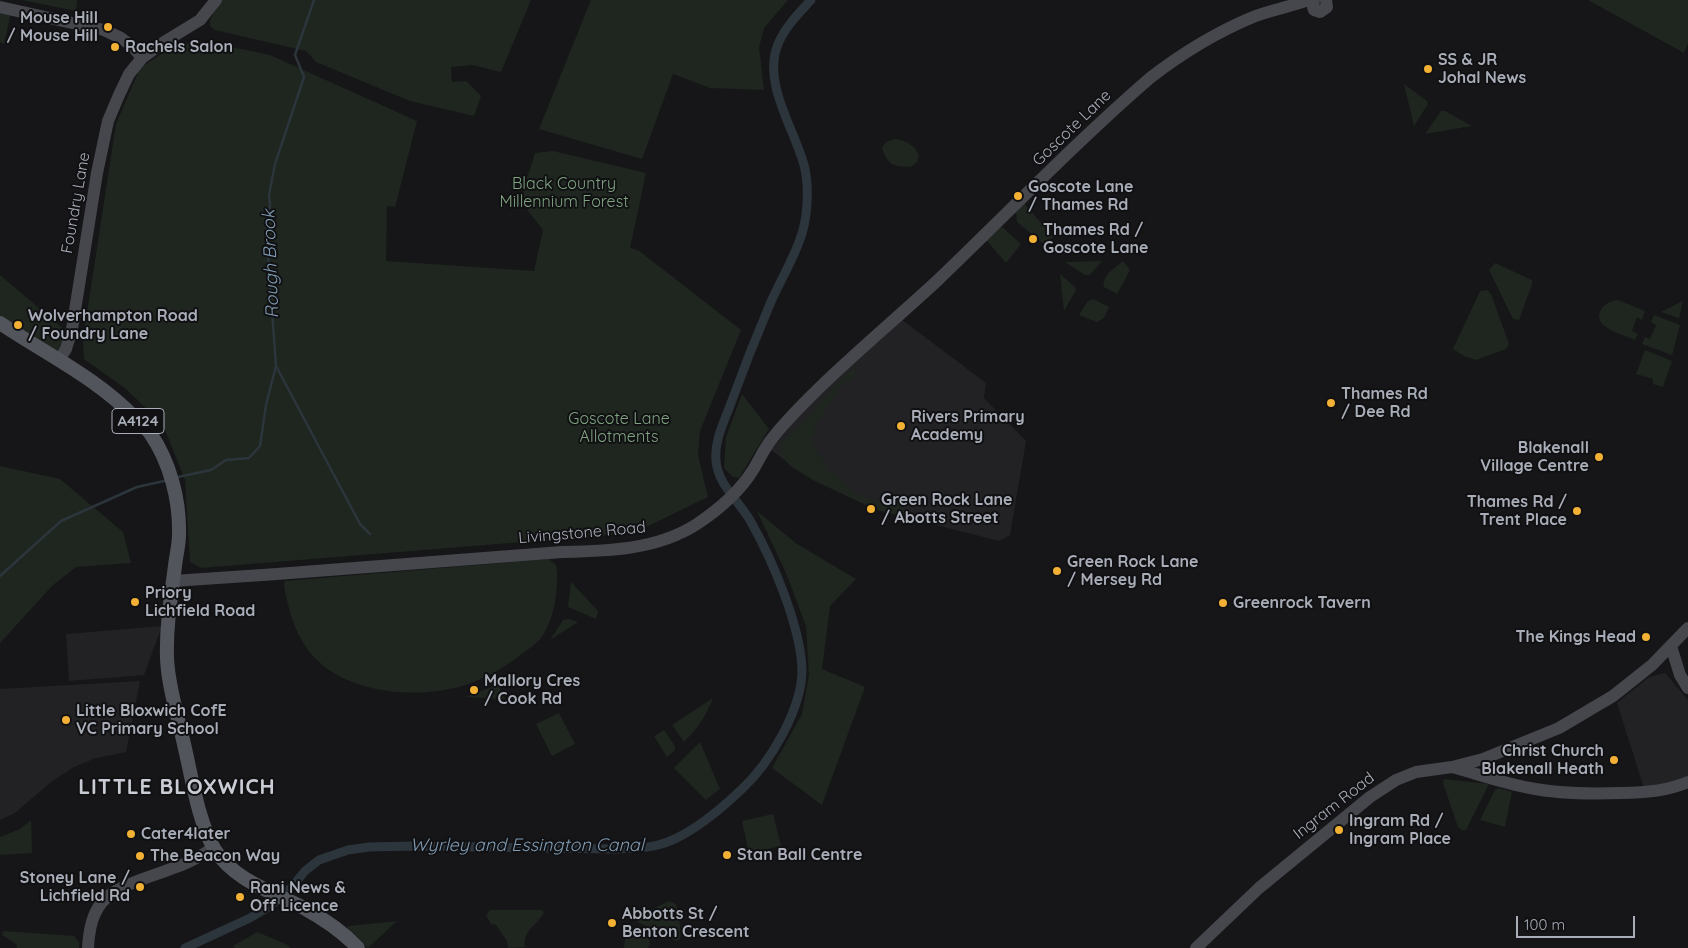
<!DOCTYPE html>
<style>
body{margin:0}
#map{position:relative;width:1688px;height:948px;overflow:hidden;background:#161618;font-family:Quicksand,sans-serif}
canvas{display:block}
.scale{position:absolute;left:1516px;top:916px;width:119px;height:22px;box-sizing:border-box;border:2px solid #a8adb8;border-top:0;padding-left:6px;font-size:15px;line-height:18px;white-space:nowrap;color:#a8adb8;-webkit-text-stroke:4px #111113;paint-order:stroke}
</style>
<div id="map">
<canvas width="1688" height="948"></canvas>
<div class="scale">100 m</div>
</div>
<script>
const ctx = document.querySelector('canvas').getContext('2d');
ctx.lineJoin = 'round';
function fill(path, color) { ctx.fillStyle = color; ctx.fill(path, 'evenodd'); }
function stroke(path, color, width, dash) { ctx.strokeStyle = color; ctx.lineWidth = width; ctx.lineCap = dash ? 'butt' : 'round'; ctx.setLineDash(dash || []); ctx.stroke(path); }
function write(font, color, halo, rows, align = 'center') {
  ctx.font = font + ' Quicksand,sans-serif'; ctx.lineWidth = 4; ctx.setLineDash([]); ctx.textBaseline = 'middle'; ctx.strokeStyle = halo; ctx.fillStyle = color; for (const [text, x, y, turn = 0] of rows) {
    ctx.save(); ctx.translate(x, y); ctx.rotate((+turn || 0) * Math.PI / 180); ctx.textAlign = isNaN(turn) ? turn : align; if (halo) ctx.strokeText(text, 0, 0); ctx.fillText(text, 0, 0); ctx.restore();
  }
}
const built = new Path2D(`
 M901,319l85,64 -2,15 42,43 -16,94 -11,6 -122,-31 -64,-30 -42,-30 31,-38z
 M162,626l-18,49 -75,6 -3,-47z
 M1665,673l23,27v79l-44,9 -27,-85 32,-26z
 M140,681l-14,71 -30,6 -22,9 -23,15 -36,31 -15,7v-131z`);
const green = new Path2D(`
 M22,0h55l-1,11z
 M221,0h310l-30,72 -29,-7 -21,2 1,15 14,-1 15,15 -7,20 -64,-15 -94,-39 -10,-11 -91,-21 -5,-4v-6z
 M591,0h197l-24,28 -5,19 5,43 -54,-2 -37,-14 -31,85 -103,-30z
 M1588,0h100v43l-4,10z
 M0,11l11,2 -7,31 -4,-2z
 M198,40l72,15 147,66 -22,86 -8,-1 -1,55 148,10 9,-41 -18,-23 -2,-16 12,-38 18,-2 93,22 -16,75 8,2 103,80 -41,101 -2,24 10,42 -74,36 -433,35 -11,-6 -5,-82 -22,-55 -37,-36 -42,-30 -1,-20 33,-215 24,-56 29,-19z
 M1404,84l23,17 1,3 -14,22z
 M1441,111h4l27,15 -47,8z
 M894,139c12,1 21,6 25,17l-2,6 -6,5c-18,-1 -23,-1 -29,-19l4,-6z
 M1024,203l29,34 -7,9 -29,-24 -1,-10z
 M1002,227l19,17 -15,19 -20,-23 11,-11z
 M1102,261l-12,14h-5l-20,-13z
 M1123,261l7,9 -13,24 -13,-7c-3,-11 11,-19 19,-26z
 M1495,263l37,17v4l-13,36 -6,-1 -24,-49z
 M1060,274l15,13 1,3 -12,21z
 M0,275l67,57 -6,14 -5,5 -56,-34z
 M1487,290l4,4 18,50 -3,5 -30,11 -12,-4 -11,-7 27,-58z
 M1093,299l16,8 -5,11 -7,4 -18,-7 8,-13z
 M1618,300l27,11 -3,9 -5,-3 -5,14 6,3 -3,6c-9,-4 -21,-7 -29,-13 -15,-10 -3,-26 12,-27z
 M1683,301l-4,17 -18,-6z
 M1654,315l26,10 -8,30 -30,-11 3,-7 5,2 6,-14 -5,-3z
 M1645,350l27,11 -9,26 -10,-3v-5l-17,-5z
 M855,367l1,7 -15,13 -27,39 2,8 -4,3 1,10 12,15 4,9 6,3 20,19 27,10h17l13,16 -35,-9 -64,-30 -21,-13 -12,-11 1,-14 19,-16 44,-50z
 M742,394l27,35 -30,49 -6,-1 -9,-9 2,-31z
 M0,466l60,13 63,53 8,31 -55,4 -24,19 -52,57z
 M757,511l40,33 59,35 -26,27 -8,63 43,18 -43,118 -50,-37 30,-54 7,-39 -3,-49 -20,-53z
 M549,559l7,6c2,10 1,20 0,30 -2,15 -6,31 -15,43 -7,8 -18,15 -26,21 -15,11 -30,19 -47,25 -46,16 -118,11 -153,-26 -19,-20 -26,-46 -31,-72l1,-5z
 M571,582l27,29 -2,8 -28,-12z
 M569,619l9,3 -28,18 13,-20z
 M495,686l4,1 6,12 -40,-2z
 M713,698c-7,18 -15,30 -29,44l-12,-17z
 M559,713l16,31 -23,12 -16,-32z
 M664,730l11,16v4l-8,7 -13,-21z
 M700,742l20,47 -14,11 -32,-32z
 M1444,779l45,5 -23,46h-4l-4,-3 -15,-44z
 M1499,788l13,4 -7,35 -25,-7 15,-30z
 M773,814l8,32 -32,7 -7,-32z
 M31,820l1,33 -32,2v-18l20,-8z
 M669,901l7,3c2,9 6,26 4,35l-4,2 -40,-20 1,-4z
 M490,910h52l2,3c-7,12 -22,18 -19,34l-17,1 -1,-7 -11,-16 -5,-1 -5,-9z
 M397,921l-29,27 -22,-19 3,-3z
 M631,929l18,10 1,4 -2,5h-24l1,-10z
 M3,931l71,5 5,6v6h-62l-1,-4 -14,-9z
 M257,932l31,13 2,3h-55l-2,-2z`);
const stream = new Path2D(`
 M276,366l84,158 10,10
 M178,477l33,-7 15,-10 23,-2 11,-12 6,-41 10,-39 -10,-139 4,-22 -1,-10 6,-31 29,-87 -9,-22 19,-55
 M0,576l61,-55 76,-34 27,-6`);
const canal = new Path2D(`
 M185,948l65,-30 20,-12 21,-18 14,-17 14,-11 29,-10 21,-3 45,-1 199,3c15,-1 31,0 45,-4 29,-7 63,-36 84,-56 28,-26 60,-80 60,-119 -1,-43 -30,-111 -51,-148 -11,-20 -33,-37 -35,-61 -2,-20 8,-39 15,-58 12,-33 25,-66 39,-99 10,-24 26,-48 33,-74 5,-19 6,-46 1,-65 -10,-37 -42,-82 -26,-121 7,-17 21,-31 33,-44`);
const secondary = new Path2D(`
 M1314,0l-1,7 1,3 6,2 7,-5 -1,-7
 M0,7l104,23 17,8 12,9 9,11
 M59,360l7,-11 6,-20 25,-156 11,-52 11,-26 10,-21 13,-16 22,-16 36,-22 16,-20
 M173,581l104,-7 285,-22c46,-1 95,-2 135,-28 21,-14 43,-33 56,-54 6,-10 11,-21 18,-30 12,-16 26,-30 40,-44 40,-40 85,-77 127,-116 70,-67 138,-138 212,-202 31,-24 67,-46 103,-61 18,-7 37,-10 55,-17
 M1671,646l9,29 8,13
 M1452,767c26,7 51,16 78,21 29,6 61,6 91,5 22,0 46,-2 67,-11
 M88,948c1,-18 4,-37 18,-50 15,-14 51,-23 70,-31 14,-4 25,-12 38,-19
 M1196,948l63,-60 111,-91 26,-17 20,-8 36,-5 31,-8 76,-31 54,-32 39,-31 36,-37`);
const primary = new Path2D(`
 M0,323c46,31 97,55 136,96 5,5 10,9 14,14 20,29 30,67 29,102 0,10 -3,21 -4,31 -4,30 -9,61 -8,92 1,27 10,55 16,82 8,32 15,83 32,110 20,31 58,42 89,58 20,11 38,23 54,40`);
const markers = [
 [108,27,5,"#f2b134"],
 [115,47,5,"#f2b134"],
 [1428,69,5,"#f2b134"],
 [1018,196,5,"#f2b134"],
 [1033,239,5,"#f2b134"],
 [18,325,5,"#f2b134"],
 [1331,403,5,"#f2b134"],
 [901,426,5,"#f2b134"],
 [1599,457,5,"#f2b134"],
 [871,509,5,"#f2b134"],
 [1577,511,5,"#f2b134"],
 [1057,571,5,"#f2b134"],
 [135,602,5,"#f2b134"],
 [1223,603,5,"#f2b134"],
 [1646,637,5,"#f2b134"],
 [474,690,5,"#f2b134"],
 [66,720,5,"#f2b134"],
 [1614,760,5,"#f2b134"],
 [1339,830,5,"#f2b134"],
 [131,834,5,"#f2b134"],
 [727,855,5,"#f2b134"],
 [140,856,5,"#f2b134"],
 [140,887,5,"#f2b134"],
 [240,897,5,"#f2b134"],
 [612,923,5,"#f2b134"]
];
const shields = [
 [138,421,52]
];
const shieldNames = [
 ["A4124",138,421]
];
const poiNames = [
 ["Mouse Hill",98,18,"right"],
 ["/ Mouse Hill",98,36,"right"],
 ["Rachels Salon",125,47],
 ["SS & JR",1438,60],
 ["Johal News",1438,78],
 ["Goscote Lane",1028,187],
 ["/ Thames Rd",1028,205],
 ["Thames Rd /",1043,230],
 ["Goscote Lane",1043,248],
 ["Wolverhampton Road",28,316],
 ["/ Foundry Lane",28,334],
 ["Thames Rd",1341,394],
 ["/ Dee Rd",1341,412],
 ["Rivers Primary",911,417],
 ["Academy",911,435],
 ["Blakenall",1589,448,"right"],
 ["Village Centre",1589,466,"right"],
 ["Green Rock Lane",881,500],
 ["/ Abotts Street",881,518],
 ["Thames Rd /",1567,502,"right"],
 ["Trent Place",1567,520,"right"],
 ["Green Rock Lane",1067,562],
 ["/ Mersey Rd",1067,580],
 ["Priory",145,593],
 ["Lichfield Road",145,611],
 ["Greenrock Tavern",1233,603],
 ["The Kings Head",1636,637,"right"],
 ["Mallory Cres",484,681],
 ["/ Cook Rd",484,699],
 ["Little Bloxwich CofE",76,711],
 ["VC Primary School",76,729],
 ["Christ Church",1604,751,"right"],
 ["Blakenall Heath",1604,769,"right"],
 ["Ingram Rd /",1349,821],
 ["Ingram Place",1349,839],
 ["Cater4later",141,834],
 ["Stan Ball Centre",737,855],
 ["The Beacon Way",150,856],
 ["Stoney Lane /",130,878,"right"],
 ["Lichfield Rd",130,896,"right"],
 ["Rani News &",250,888],
 ["Off Licence",250,906],
 ["Abbotts St /",622,914],
 ["Benton Crescent",622,932]
];
const streetNames = [
 ["Goscote Lane",1072,128,-44],
 ["Foundry Lane",76,203,-80],
 ["Livingstone Road",582,533,-5],
 ["Ingram Road",1334,806,-38]
];
const parkNames = [
 ["Black Country",564,184],
 ["Millennium Forest",564,202],
 ["Goscote Lane",619,419],
 ["Allotments",619,437]
];
const waterNames = [
 ["Rough Brook",271,264,-92],
 ["Wyrley and Essington Canal",527,846]
];
const districtNames = [
 ["LITTLE BLOXWICH",177,788]
];
fill(built, '#222225');
fill(green, '#1e261f');
stroke(stream, '#2c353c', 2.5);
stroke(canal, '#2c353c', 9);
stroke(secondary, '#45474d', 12);
stroke(primary, '#53555c', 14);
for (const [x, y, r, color] of markers) { const dot = new Path2D(); dot.arc(x, y, r, 0, 2 * Math.PI); ctx.fillStyle = color; ctx.fill(dot); stroke(dot, '#111113', 2); }
for (const [x, y, w] of shields) { const box = new Path2D(); box.roundRect(x - w / 2, y - 12.5, w, 25, 4); ctx.fillStyle = '#111113'; ctx.fill(box); stroke(box, '#a8adb8', 1); }
write('bold 15px', '#a8adb8', null, shieldNames);
write('bold 16px', '#a8adb8', '#111113', poiNames, 'left');
write('16px', '#a8adb8', '#111113', streetNames);
write('16px', '#7fa381', '#111113', parkNames);
write('italic 18px', '#7f9bb3', '#111113', waterNames);
ctx.letterSpacing = '1px';
write('bold 21px', '#c9ccd4', '#111113', districtNames);
ctx.letterSpacing = '0px';
</script>
